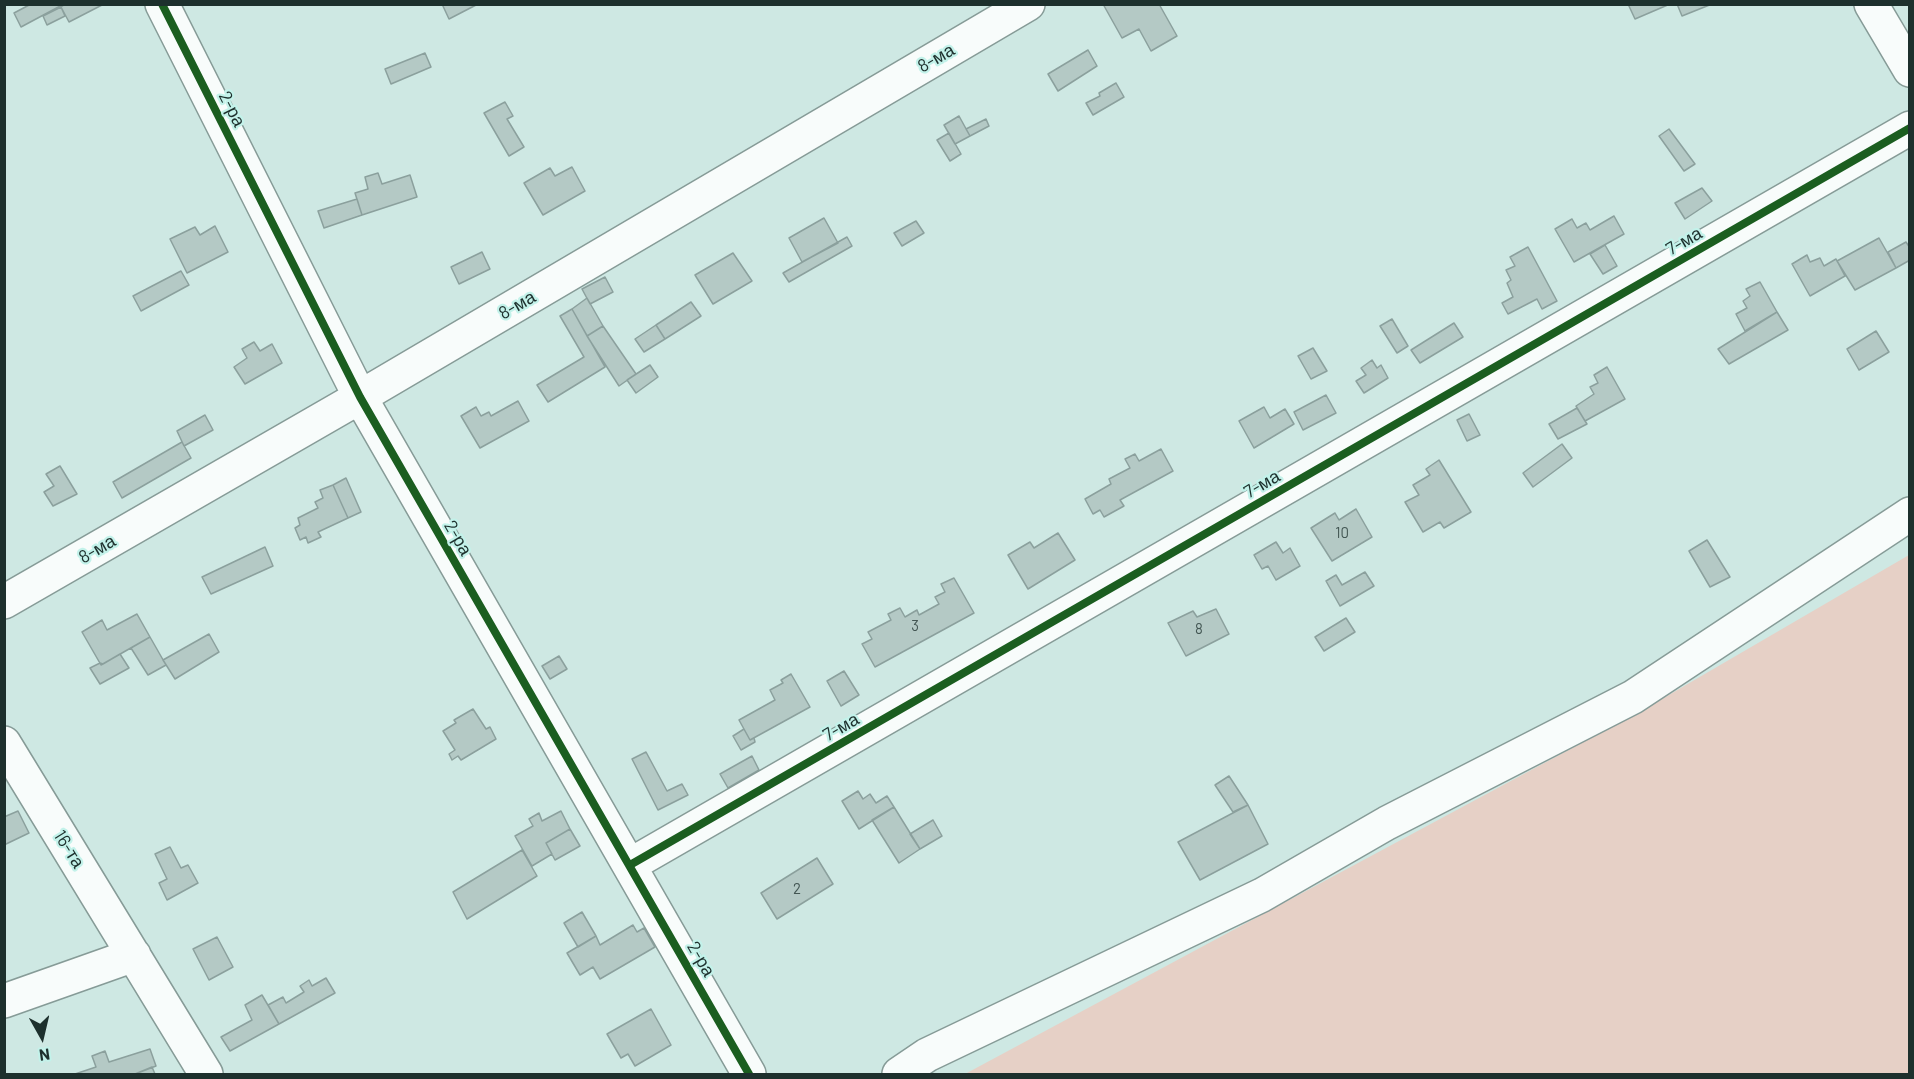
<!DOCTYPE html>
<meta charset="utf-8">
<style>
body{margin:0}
#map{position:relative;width:1914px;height:1079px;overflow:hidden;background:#cee8e3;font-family:Barlow,sans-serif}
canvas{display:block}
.frame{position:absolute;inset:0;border:6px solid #1d302d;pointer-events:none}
.north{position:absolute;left:12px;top:1007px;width:60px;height:60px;-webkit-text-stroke:4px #c3f2ea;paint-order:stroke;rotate:172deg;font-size:16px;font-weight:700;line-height:24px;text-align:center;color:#1d302d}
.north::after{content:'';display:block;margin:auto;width:21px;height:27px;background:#1d302d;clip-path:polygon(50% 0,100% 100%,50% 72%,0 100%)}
</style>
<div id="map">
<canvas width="1914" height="1079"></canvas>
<div class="frame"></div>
<div class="north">N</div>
</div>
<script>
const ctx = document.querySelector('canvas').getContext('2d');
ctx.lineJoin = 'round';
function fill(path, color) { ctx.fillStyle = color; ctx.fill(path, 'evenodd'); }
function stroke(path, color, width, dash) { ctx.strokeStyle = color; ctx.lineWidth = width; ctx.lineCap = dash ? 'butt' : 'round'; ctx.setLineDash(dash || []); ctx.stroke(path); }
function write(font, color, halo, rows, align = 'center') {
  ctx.font = font + ' Barlow,sans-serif'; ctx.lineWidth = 4.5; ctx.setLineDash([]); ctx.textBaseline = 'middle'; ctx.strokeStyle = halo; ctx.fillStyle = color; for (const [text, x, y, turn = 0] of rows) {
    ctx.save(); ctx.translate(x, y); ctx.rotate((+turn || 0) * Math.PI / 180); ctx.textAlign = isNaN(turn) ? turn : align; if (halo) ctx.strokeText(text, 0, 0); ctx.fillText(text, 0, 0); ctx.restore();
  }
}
const green = new Path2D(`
 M1909,555v519h-944l678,-364z`);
const building = new Path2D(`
 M31,4h33l-43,23 -7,-14z
 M442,4h36l-29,15z
 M1103,4h56l18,32 -26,15 -12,-22 -17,9z
 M1628,4h42l-35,15z
 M1677,4h35l-30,12z
 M64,5l38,-1v1l-33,17 -8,-15z
 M61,7l4,9 -18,9 -4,-9z
 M1088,50l9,16 -39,25 -10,-17z
 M425,53l6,14 -40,17 -6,-15z
 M1116,83l8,14 -31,18 -7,-12 14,-7 -1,-3z
 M505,102l8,14 -6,3 17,28 -15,9 -25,-43z
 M959,116l11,20 -15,8 -11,-19z
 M986,119l3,7 -19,10 -4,-7z
 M1669,129l26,35 -11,7 -25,-35z
 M949,133l12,21 -11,7 -13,-21z
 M572,167l13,24 -42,24 -19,-32 26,-15 5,8z
 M378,173l4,11 28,-9 7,22 -55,18 -7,-22 13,-4 -3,-12z
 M1702,188l10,13 -27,18 -10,-16z
 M357,199l5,16 -38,13 -6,-17z
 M1614,216l10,18 -50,28 -19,-33 17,-10 5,9 9,-5 4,7z
 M824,218l14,25 -36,19 -13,-24z
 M916,221l8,12 -22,13 -8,-13z
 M215,226l13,26 -41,21 -17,-34 25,-12 5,8z
 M847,237l5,9 -63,36 -6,-9z
 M1879,238l17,30 -41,22 -18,-29z
 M1906,242l4,6v12l-14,8 -8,-16z
 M1605,245l12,21 -14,8 -13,-20z
 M1528,247l29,54 -15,8 -5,-10 -29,15 -6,-11 11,-6 -6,-14 4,-3 -5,-10 9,-4 -5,-9z
 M482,252l8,17 -31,15 -8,-17z
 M733,253l19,28 -39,23 -18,-29z
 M1807,255l3,7 10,-4 4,8 12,-7 9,17 -35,20 -18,-32z
 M181,271l8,14 -48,26 -8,-15z
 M605,277l8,15 -23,12 -8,-15z
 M1760,282l17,30 -32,19 -9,-17 11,-6 -4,-7 7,-5 -4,-7z
 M587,298l16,28 -16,10 -15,-27z
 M691,302l10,14 -36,23 -9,-14z
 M572,309l33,58 -57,35 -11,-17 47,-28 -24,-41z
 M1777,312l11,18 -59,34 -11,-15z
 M1392,319l16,27 -11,7 -17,-27z
 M1454,323l9,14 -43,26 -9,-13z
 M656,325l9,14 -21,13 -9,-13z
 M603,326l33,48 -17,12 -32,-50z
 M1876,331l13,21 -30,18 -12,-21z
 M254,342l6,9 12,-7 10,19 -37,21 -11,-17 13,-9 -5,-9z
 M1313,348l14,23 -16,8 -13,-23z
 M1372,360l5,8 4,-3 7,13 -24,15 -8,-12 10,-6 -5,-7z
 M650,365l8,12 -22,16 -9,-13z
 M1607,367l18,32 -40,22 -9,-15 18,-12 -4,-7 8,-4 -4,-8z
 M1326,395l10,18 -33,17 -9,-18z
 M518,401l11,20 -49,27 -19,-32 15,-9 5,9 8,-4 2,4z
 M1264,407l6,11 15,-9 9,15 -40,24 -15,-27z
 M1577,408l10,16 -29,15 -9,-15z
 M1469,414l11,21 -13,6 -10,-21z
 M205,415l8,15 -29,16 -7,-15z
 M182,442l9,16 -69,40 -9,-16z
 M1562,444l10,14 -39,29 -10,-14z
 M1161,449l12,22 -53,29 4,6 -20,11 -4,-7 -7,4 -8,-15 26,-15 -2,-5 21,-11 -5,-9 10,-5 4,7z
 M1439,460l32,52 -27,16 -4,-6 -17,10 -18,-30 14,-7 -6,-10 17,-10 -4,-6z
 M60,466l17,28 -24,12 -9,-14 10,-6 -8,-12z
 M346,478l15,34 -13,6 -15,-33z
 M333,485l15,33 -30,14 3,5 -13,6 -2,-6 -6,3 -5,-12 5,-3 -2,-7 20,-10 -3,-6 8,-4 -3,-8z
 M1356,509l16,28 -40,24 -21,-33 24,-15 4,7z
 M1058,533l17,27 -47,29 -20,-34 22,-13 4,6z
 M1707,540l23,37 -20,10 -21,-36z
 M1276,542l7,11 7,-5 10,18 -24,14 -8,-14 -6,3 -8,-14z
 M265,547l8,19 -62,28 -9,-17z
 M1365,572l9,14 -34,20 -14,-25 10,-6 6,10z
 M954,578l20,35 -99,54 -13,-23 10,-5 -4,-7 23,-12 -3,-6 12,-6 5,9 12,-7 2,5 20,-11 -4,-7 10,-5 -4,-8z
 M1216,609l13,25 -43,22 -18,-33 25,-12 4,6z
 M137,614l13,23 -49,28 -19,-33 20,-12 5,10z
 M1346,618l9,14 -31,19 -9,-14z
 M209,634l10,18 -44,27 -12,-19z
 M150,637l16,28 -18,10 -17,-27z
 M120,654l9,14 -29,16 -10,-16 10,-5 3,1z
 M559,656l8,13 -17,10 -8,-13z
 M844,671l15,24 -18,11 -14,-25z
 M791,674l19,33 -60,33 -11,-20 36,-20 -5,-10 13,-7 -2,-3z
 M473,709l13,20 4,-2 6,12 -35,21 -3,-4 -6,4 -3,-6 6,-4 -12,-19 13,-8 -2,-3z
 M744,729l6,11 4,-2 1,4 -14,8 -8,-14z
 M646,752l21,39 15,-7 6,11 -30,15 -26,-51z
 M752,756l7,14 -31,18 -8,-14z
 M1229,776l19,29 -15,7 -18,-27z
 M858,791l5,8 7,-5 6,9 11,-7 7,11 -35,22 -17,-28z
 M1248,805l20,39 -68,36 -22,-38z
 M894,807l26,42 -21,14 -27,-43z
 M18,811l11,22 -25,12v-28z
 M561,811l9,18 -24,14 6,11 -20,12 -17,-30 18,-10 -4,-7 10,-6 3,8z
 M933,820l9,16 -22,13 -10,-15z
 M570,829l10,17 -25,14 -9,-17z
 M170,847l11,21 7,-3 10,18 -31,17 -8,-17 8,-4 -12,-25z
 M522,850l15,26 -70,43 -14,-27z
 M817,858l16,26 -56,35 -16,-26z
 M582,912l14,24 -18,11 -14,-24z
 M633,925l4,7 7,-4 11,19 -55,32 -7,-12 -13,8 -13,-22 29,-17 4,9z
 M217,937l16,30 -24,13 -16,-31z
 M326,978l9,15 -56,31 -11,-19 15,-8 3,6 18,-11 -4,-6 9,-6 3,6z
 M262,995l17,29 -49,27 -9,-14 31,-17 -7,-15z
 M651,1009l20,36 -36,21 -7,-12 -7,4 -14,-24z
 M150,1049l6,17 -21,8h-60l21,-7 -4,-11 13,-5 4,11z
 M152,1067l3,7h-20z`);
const minor = new Path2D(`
 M162,4l198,393 389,677
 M1871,4l39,66
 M4,602l356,-205 668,-393
 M4,743l202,331
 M630,865l1280,-737
 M4,1001l130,-46
 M899,1074l28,-19 335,-160 125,-72 246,-126 277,-183`);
const cycleway = new Path2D(`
 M162,4l198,393 389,677
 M630,865l1280,-737`);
const numberNames = [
 ["10",1342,533],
 ["3",915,626],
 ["8",1199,629],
 ["2",797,889]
];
const streetNames = [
 ["8-ма",936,58,-30],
 ["2-ра",232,109,63],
 ["7-ма",1684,241,-30],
 ["8-ма",517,305,-30],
 ["7-ма",1262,484,-30],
 ["2-ра",458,538,60],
 ["8-ма",97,549,-30],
 ["7-ма",841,727,-30],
 ["16-та",69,849,58],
 ["2-ра",701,959,60]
];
fill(green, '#e6d0c6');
fill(building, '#b4c9c5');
stroke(building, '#8ba09d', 1.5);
stroke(minor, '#869b97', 36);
stroke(minor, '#f8fcfb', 33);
stroke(cycleway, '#1b5e20', 8);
write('15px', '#435653', null, numberNames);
write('18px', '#1d302d', '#c3f2ea', streetNames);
</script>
